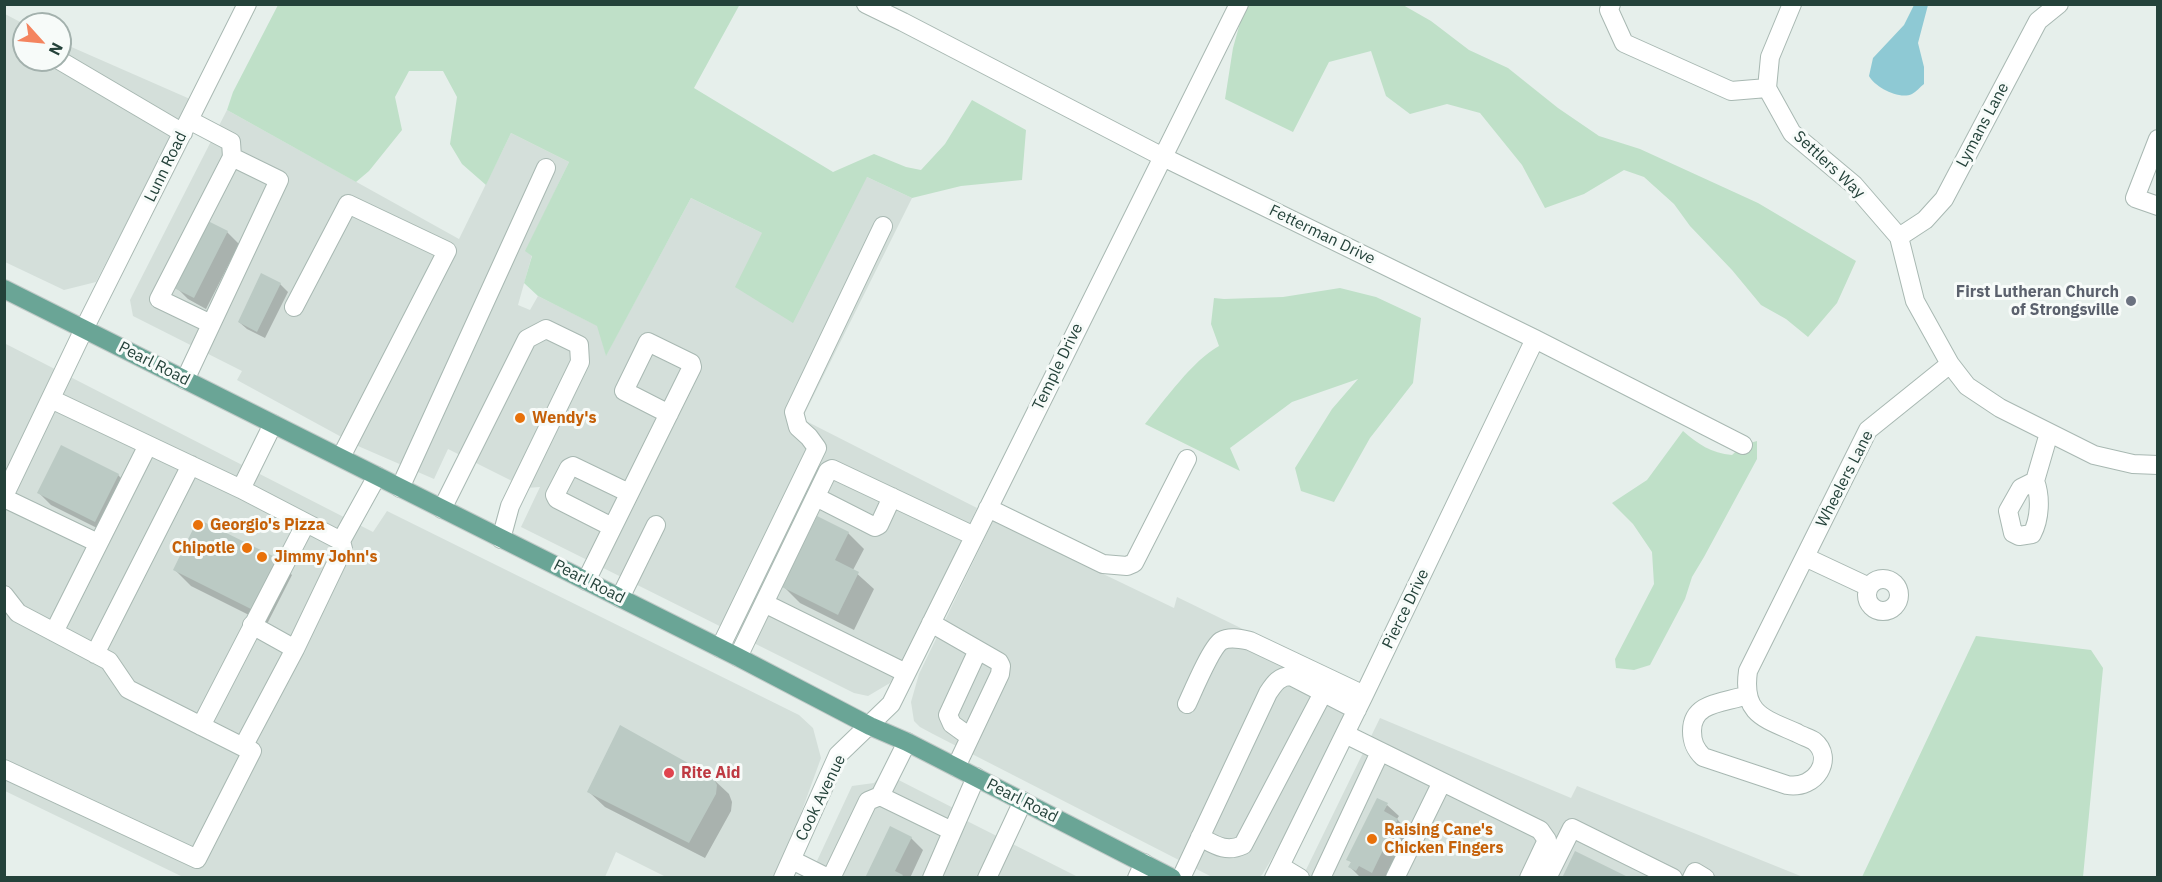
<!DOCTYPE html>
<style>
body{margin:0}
#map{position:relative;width:2162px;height:882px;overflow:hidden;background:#e6efeb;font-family:"IBM Plex Sans",sans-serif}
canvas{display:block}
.frame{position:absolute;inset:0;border:6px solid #24423a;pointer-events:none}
.north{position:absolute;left:12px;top:12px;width:60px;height:60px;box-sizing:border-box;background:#f7fbf9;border:2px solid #a3b1ad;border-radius:50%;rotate:117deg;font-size:16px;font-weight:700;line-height:24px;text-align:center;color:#24423a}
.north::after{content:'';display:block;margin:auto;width:21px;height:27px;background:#f4845f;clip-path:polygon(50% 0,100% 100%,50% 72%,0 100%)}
</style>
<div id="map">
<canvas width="2162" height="882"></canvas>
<div class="frame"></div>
<div class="north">N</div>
</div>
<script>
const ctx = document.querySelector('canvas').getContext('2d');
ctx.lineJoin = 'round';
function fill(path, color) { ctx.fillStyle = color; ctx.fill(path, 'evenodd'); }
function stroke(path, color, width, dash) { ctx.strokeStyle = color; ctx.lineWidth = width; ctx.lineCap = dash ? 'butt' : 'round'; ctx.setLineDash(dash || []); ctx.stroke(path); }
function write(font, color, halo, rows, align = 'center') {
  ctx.font = font + ' "IBM Plex Sans",sans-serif'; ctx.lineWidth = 6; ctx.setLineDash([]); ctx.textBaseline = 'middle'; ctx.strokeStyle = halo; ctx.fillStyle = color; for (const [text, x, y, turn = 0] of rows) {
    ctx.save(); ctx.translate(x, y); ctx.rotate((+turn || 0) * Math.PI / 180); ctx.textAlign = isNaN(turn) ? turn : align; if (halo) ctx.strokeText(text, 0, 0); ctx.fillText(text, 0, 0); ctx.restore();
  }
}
const built = new Path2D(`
 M5,14l19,10v36h36v-18l130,57 -94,183 -32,8 -59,-28z
 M227,110l232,129 52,-106 58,29 -43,89 6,4 -14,50 12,5 8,-14 60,30 8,29 85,-157 71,35 105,-56 45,21 -110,221 175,89 -72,151 -15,24 -22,13 -14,-3 -333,-166 19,-40 -14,1 -78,-39 -14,30 -76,-33 -121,-66 5,-9 -109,-55 -3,-16z
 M4,343l369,189 14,-21 412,204 14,13 8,30 -33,91 -14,28h-108l-50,-25 -11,25h-422l-178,-86z
 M993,521l181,87 3,-11 183,89 -80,159 -18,30 -5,3 -45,-1 -279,-143 -13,-7 -6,-6 -3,-19 8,-28z
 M1380,718l191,80 6,-12 226,91 -501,1z
 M883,772l86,44 -2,5 111,56 -269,1 43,-92 22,-3z`);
const green = new Path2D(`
 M740,4l-46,84 139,84 41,-18 32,13 15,3 24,-26 27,-44 54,30 -4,50 -61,6 -49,12 -45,-21 -74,146 -58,-36 27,-54 -71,-35 -85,158 -9,-30 -59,-30 -14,-13 8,-27 -7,-5 44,-89 -58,-29 -25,52 -24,-21 -12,-20 7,-47 -14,-26h-34l-14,26 7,33 -33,41 -13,11 -129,-72 6,-18 45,-87z
 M1245,5h158l28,16 38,29 39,18 50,40 41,28 41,13 118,54 98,58 -19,42 -29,34 -22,-18 -25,-14 -29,-35 -42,-44 -16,-22 -30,-27 -20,-7 -40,24 -39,14 -23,-43 -42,-52 -33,-9 -37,10 -24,-18 -15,-45 -42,11 -36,70 -68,-33 8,-51z
 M1340,288l36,9 45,21 -8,65 -43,55 -36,64 -33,-11 -6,-23 37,-59 26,-30 -66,23 -62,46 10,23 -95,-47c19,-23 48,-64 74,-78l-8,-22 3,-26 10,1 59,-2z
 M1683,431c15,13 28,22 49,24l11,-10 14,-4v18l-53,98 -12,20 -7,22 -35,66 -16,5 -18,-2 -1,-9 39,-75 -2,-32 -19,-28 -21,-21 35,-23z
 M1976,636l115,14 12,18 -20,209h-221z`);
const water = new Path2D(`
 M1914,5h14l-10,38 6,24v17c-4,3 -8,8 -12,10 -13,6 -37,-7 -43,-18l4,-18 31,-33z`);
const shadow = new Path2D(`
 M227,232l12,12 -33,65 -18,-10 -12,-12z
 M280,284l8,8 -23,46 -18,-9 -8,-7z
 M118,475l12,12 -23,46 -56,-28 -12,-12z
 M848,533l16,16 -11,21 21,19 -20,41 -54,-27 -16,-16z
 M276,560l16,15 -25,49 -76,-38 -16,-16z
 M712,778l17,16 3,8 -1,9 -26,47 -100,-51 -16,-15z
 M1387,805l12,11 -2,3 12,13 -22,46h-26l-11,-11 2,-4 -4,-4z
 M911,838l12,12 -13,28h-43z`);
const building = new Path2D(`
 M208,221l20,10 -34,67 -20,-10z
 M261,273l20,10 -24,49 -19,-10z
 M61,445l58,29 -24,48 -58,-29z
 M817,516l32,16 -14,28 24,12 -21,43 -56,-28z
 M198,519l79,39 -26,51 -78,-39z
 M620,725l93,52 4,8 -1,9 -27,49 -102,-51z
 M1377,798l11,5 -4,8 14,8 -26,54 -13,-7 -3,5 -8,-4 3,-5 -5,-2z
 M890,826l22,11 -17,34 8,4 -2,3h-36z
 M1575,851l55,27h-68z`);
const minor = new Path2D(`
 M866,4l37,18 260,135 372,182 208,106
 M1611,4l-2,6 15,33 107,48 36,-3
 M1792,4l-22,53 -3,31 25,45 62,52 45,52 16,64 35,63 17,22 33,22 94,47 39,9 25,1
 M59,60l124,73
 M189,120l42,22 1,15 -73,142 52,25
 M2158,139l-23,59 23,8
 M1899,237l26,-17 19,-21 94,-178 21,-17
 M294,307l54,-103 99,47 -106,206
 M185,380l94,-200 -47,-23
 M51,399l190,90
 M273,424l-32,65 100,52 36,-65
 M2035,481l-14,7 -13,23 5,22 6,3 13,-2c8,-15 9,-37 3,-53l14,-48
 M400,488l146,-320
 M4,496l80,-167 163,-325
 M816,497l59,30 4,-2 13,-28
 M4,498l94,45
 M988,508l115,56 24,2 7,-3 53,-104
 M442,509l85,-170 19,-10 33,16 1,17 -70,144 -9,33
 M612,527l-55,-28 -2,-4 14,-27 4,-2 56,27
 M1805,557l64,30
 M1867 595a16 16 0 1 1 32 0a16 16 0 1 1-32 0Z
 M586,581c35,-72 71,-143 106,-214l-1,-4 -43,-21 -24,49 45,23
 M4,595l14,18 91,48 19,28 115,58 52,-98 48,-100 -2,-8
 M620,598l36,-73
 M764,603l142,70
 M931,623l68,39 2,4 -1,8 -44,93
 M252,625l43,24
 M54,632l94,-187
 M720,648l97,-200 -8,-11 -11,-10 -4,-15 89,-186
 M95,654l96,-189
 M738,657l90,-186 4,-2 142,67
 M1747,695c-21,8 -55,6 -55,36 0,11 3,18 11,26l84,28c29,5 48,-27 27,-44 -5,-3 -12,-5 -17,-8 -34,-15 -55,-19 -49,-62l120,-241 82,-66
 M1187,704c6,-13 24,-56 34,-63 9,-5 20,-2 29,0l114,54
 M201,726l105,-203
 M1345,734l195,96 7,10 -18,38
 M970,737l-18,-13 -4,-9 30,-65
 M4,769l193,90 55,-108 -9,-4
 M880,796l72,35
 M1200,837c15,8 26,16 43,8l80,-152
 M792,860l36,18
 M1280,866l20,12
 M783,878l55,-123 53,-51 348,-700
 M831,878l37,-77 12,-5 27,-54
 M932,878l44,-101
 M987,878l36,-77
 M1137,878l7,-15
 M1181,878l87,-185c6,-9 11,-17 23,-17l66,34
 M1274,878l90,-183 171,-356
 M1321,878l59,-126
 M1395,878l47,-96
 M1547,878l25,-50 101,50
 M1692,878l3,-6 10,6`);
const major = new Path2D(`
 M4,289l734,368 132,69 37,16 265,136`);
const markers = [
 [2131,301,6,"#6b7280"],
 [520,418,6,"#e8710a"],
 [198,525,6,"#e8710a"],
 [247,548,6,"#e8710a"],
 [262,557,6,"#e8710a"],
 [669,773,6,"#e0444e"],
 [1372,839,6,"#e8710a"]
];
const streetNames = [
 ["Lymans Lane",1983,125,-62],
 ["Settlers Way",1829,165,43],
 ["Lunn Road",166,167,-64],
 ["Fetterman Drive",1322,235,26],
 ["Pearl Road",154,364,27],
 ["Temple Drive",1058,367,-64],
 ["Wheelers Lane",1845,479,-63],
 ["Pearl Road",589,582,27],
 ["Pierce Drive",1406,609,-64],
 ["Cook Avenue",821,798,-64],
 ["Pearl Road",1022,801,27]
];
const worshipNames = [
 ["First Lutheran Church",2119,292],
 ["of Strongsville",2119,310]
];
const foodNames = [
 ["Wendy's",532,418],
 ["Georgio's Pizza",210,525],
 ["Chipotle",235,548,"right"],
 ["Jimmy John's",274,557],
 ["Raising Cane's",1384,830],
 ["Chicken Fingers",1384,848]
];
const healthNames = [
 ["Rite Aid",681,773]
];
fill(built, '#d4dfda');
fill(green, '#bfe0c8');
fill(water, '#8ec9d4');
fill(shadow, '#0003');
fill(building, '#bbcac4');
stroke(minor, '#a8b8b2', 20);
stroke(major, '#c2cac8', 20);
stroke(minor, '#fff', 18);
stroke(major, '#6aa596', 18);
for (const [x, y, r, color] of markers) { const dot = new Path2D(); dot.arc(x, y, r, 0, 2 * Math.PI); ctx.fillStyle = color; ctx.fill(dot); stroke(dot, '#f7fbf9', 2); }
write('16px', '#24423a', '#f7fbf9', streetNames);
write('bold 16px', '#5b616d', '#f7fbf9', worshipNames, 'right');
write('bold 16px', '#c56008', '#f7fbf9', foodNames, 'left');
write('bold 16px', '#be3a42', '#f7fbf9', healthNames, 'left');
</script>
